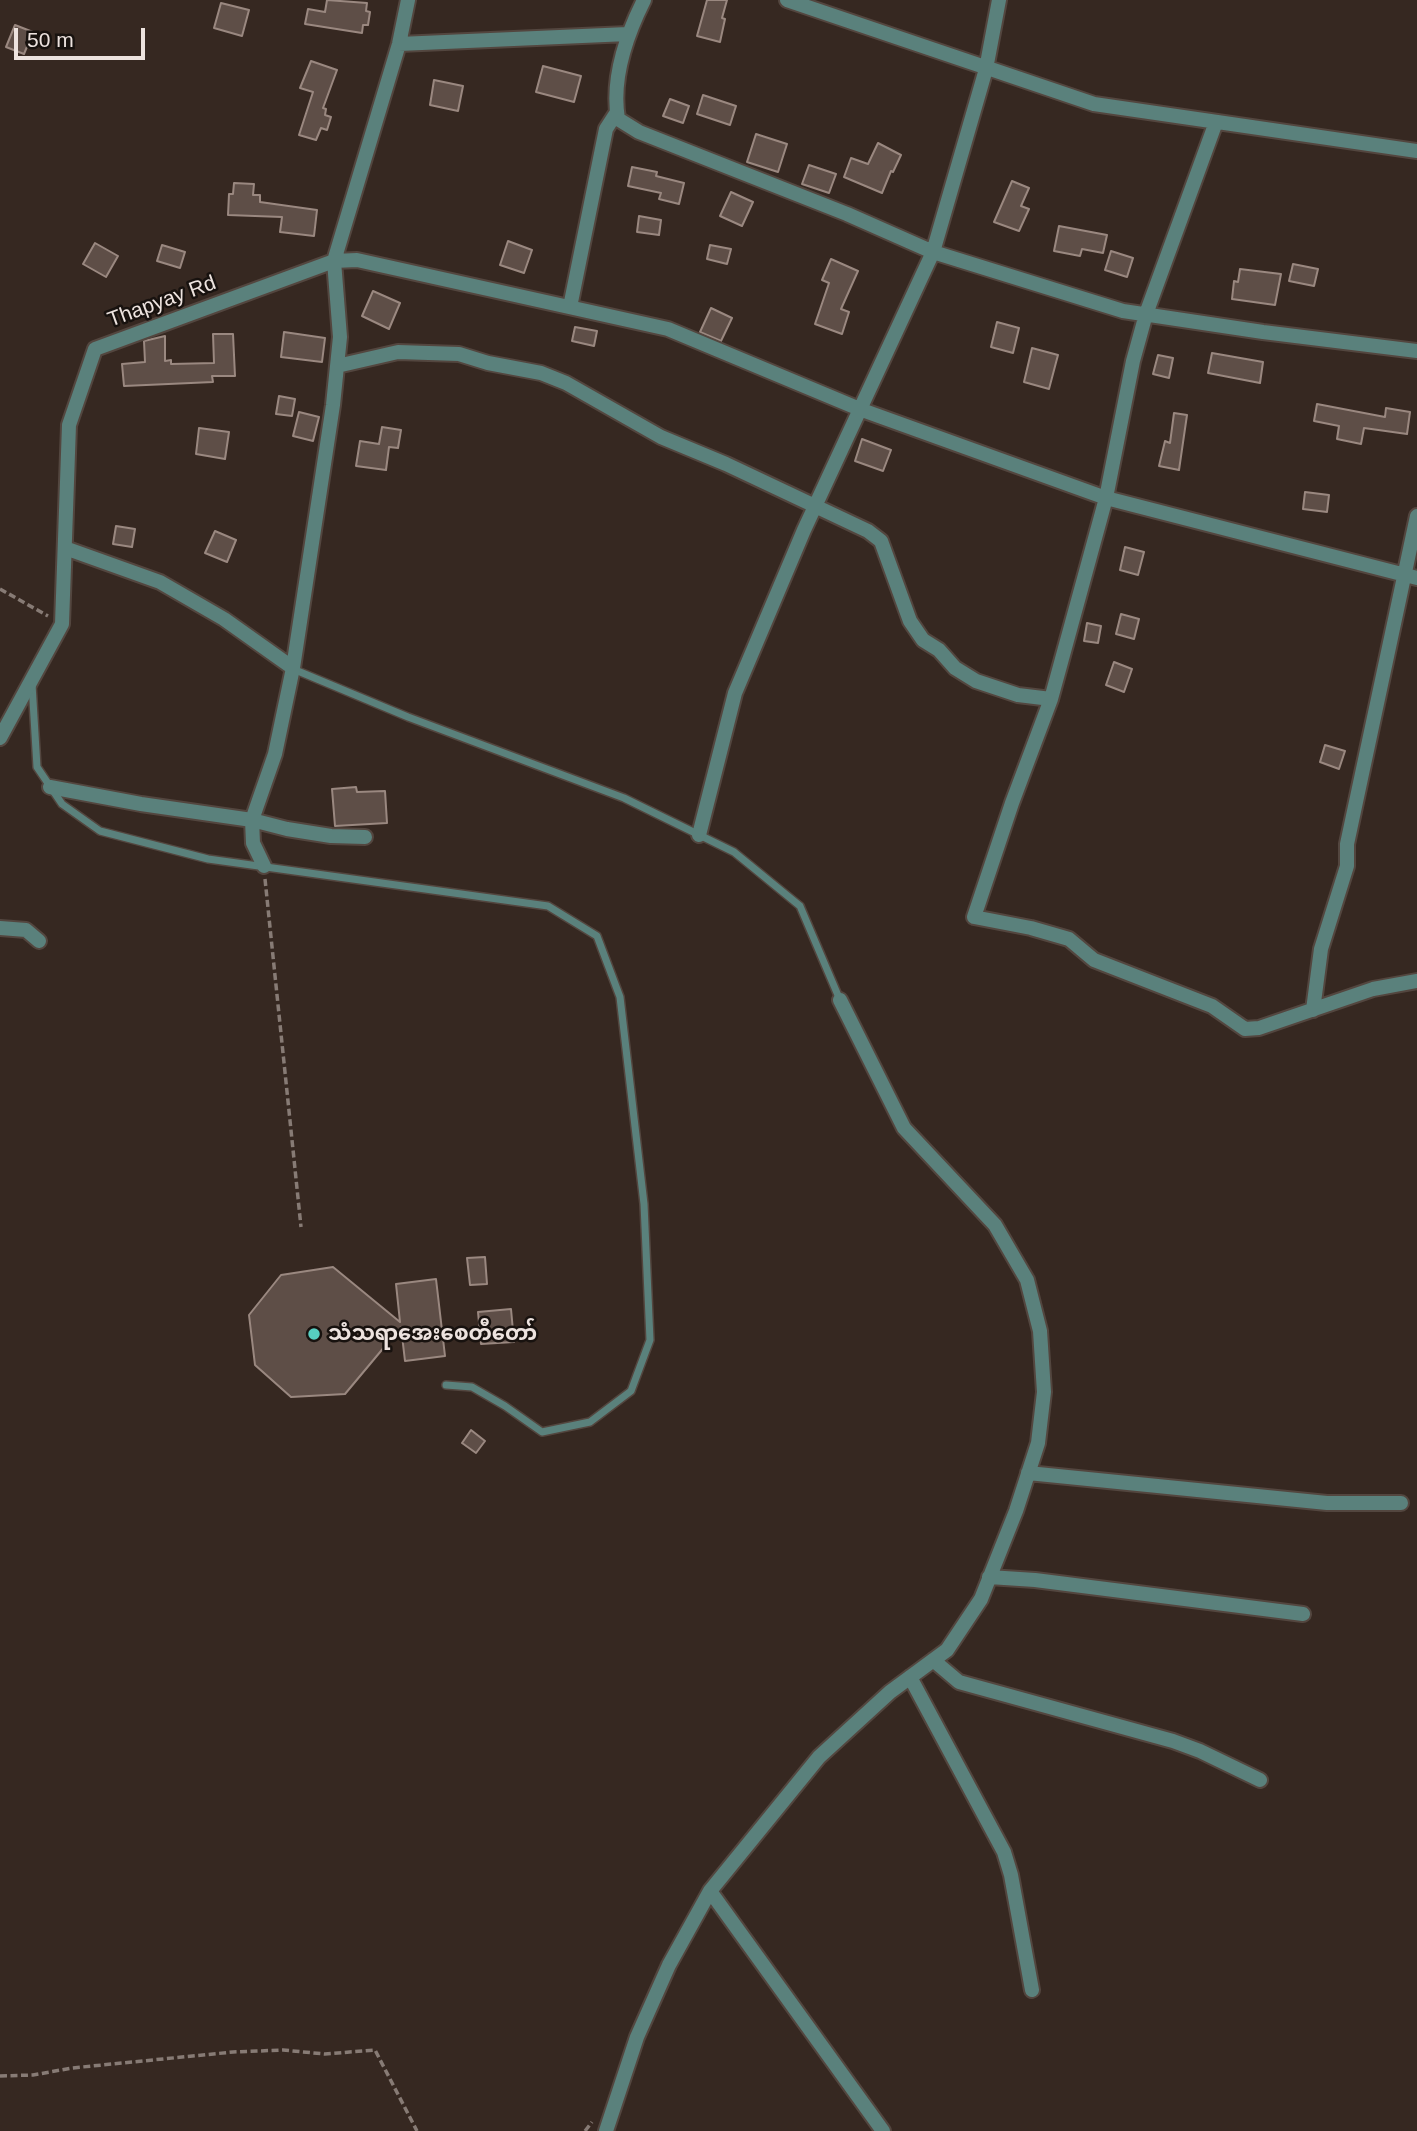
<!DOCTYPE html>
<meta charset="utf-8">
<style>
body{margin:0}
#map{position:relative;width:1417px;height:2131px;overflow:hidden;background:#362821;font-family:Helvetica,sans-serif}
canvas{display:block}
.scale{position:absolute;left:14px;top:28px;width:131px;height:32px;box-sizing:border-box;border:4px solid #ede3df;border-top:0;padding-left:9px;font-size:21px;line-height:24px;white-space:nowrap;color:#ede3df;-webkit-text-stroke:5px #18120f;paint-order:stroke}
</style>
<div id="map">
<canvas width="1417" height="2131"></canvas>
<div class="scale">50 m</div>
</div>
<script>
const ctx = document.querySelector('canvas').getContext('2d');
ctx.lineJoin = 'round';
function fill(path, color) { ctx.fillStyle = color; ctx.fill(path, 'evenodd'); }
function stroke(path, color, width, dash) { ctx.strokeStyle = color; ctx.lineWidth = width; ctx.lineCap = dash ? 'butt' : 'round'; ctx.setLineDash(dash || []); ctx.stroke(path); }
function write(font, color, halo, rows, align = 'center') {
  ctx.font = font + ' Helvetica,"Noto Sans Myanmar",sans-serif'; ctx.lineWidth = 5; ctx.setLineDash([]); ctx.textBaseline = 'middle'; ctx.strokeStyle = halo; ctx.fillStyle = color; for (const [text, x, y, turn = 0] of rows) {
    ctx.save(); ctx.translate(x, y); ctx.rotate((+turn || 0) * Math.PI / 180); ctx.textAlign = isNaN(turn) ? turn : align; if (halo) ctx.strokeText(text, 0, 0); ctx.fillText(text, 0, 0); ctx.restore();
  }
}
const building = new Path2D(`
 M327,0l40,3 -1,8 4,1 -2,13h-5l-1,8 -57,-9 3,-15 17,3z
 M707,0h20l-5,18 3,1 -5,23 -23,-6z
 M221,3l28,7 -7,26 -28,-8z
 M15,25l18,7 -9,22 -18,-7z
 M311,61l26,9 -14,38 3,1 -1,6 6,2 -4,13 -6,-2 -5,12 -17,-5 14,-43 -13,-4z
 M543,66l38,10 -7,26 -38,-10z
 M434,80l29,6 -5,25 -28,-6z
 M703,95l33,11 -6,19 -33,-11z
 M670,99l19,7 -6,17 -20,-7z
 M756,134l31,10 -9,28 -31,-10z
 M878,143l23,12 -8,17 -2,-1 -9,22 -38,-16 7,-19 17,6z
 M809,165l27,9 -7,19 -27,-9z
 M632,167l25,5 -1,4 28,7 -5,21 -20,-5 2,-6 -33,-7z
 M1012,181l17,7 -8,18 8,3 -10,22 -25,-9z
 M234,183l20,1 -1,11h7v7l57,8 -3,26 -34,-4 2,-15 -54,-2 1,-21h4z
 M731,192l22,10 -11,24 -22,-10z
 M639,216l22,4 -2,15 -22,-3z
 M1059,226l48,9 -4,18 -21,-4 -2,7 -26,-5z
 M508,241l24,9 -8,23 -24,-8z
 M95,243l23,13 -12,21 -23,-13z
 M162,245l23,7 -5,16 -23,-7z
 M710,245l21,4 -4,15 -20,-5z
 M1111,251l22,7 -6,19 -22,-7z
 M831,259l27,12 -17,38 8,3 -7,22 -27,-10 14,-41 -7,-3z
 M1293,264l25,5 -4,17 -25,-5z
 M1240,269l41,5 -6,31 -43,-6 2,-18 4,1z
 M373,291l27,12 -11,26 -27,-13z
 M711,308l21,10 -11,23 -21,-9z
 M997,322l22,6 -6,25 -22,-6z
 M575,327l22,4 -3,15 -22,-5z
 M284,332l41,6 -3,24 -41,-5z
 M213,334h20l2,42h-23l1,6 -89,4 -2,-22 23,-2 -1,-21 21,-5v25l6,-1v4l43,-1z
 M1032,348l26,7 -9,34 -25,-7z
 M1212,353l51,9 -3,21 -52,-10z
 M1158,355l15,3 -4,20 -16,-4z
 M279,396l16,3 -3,17 -16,-2z
 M1317,404l68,13 1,-9 24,4 -3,22 -43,-6 -3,16 -24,-5 2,-13 -25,-5z
 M299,412l20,5 -6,24 -20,-5z
 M1174,413l13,2 -8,55 -20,-4 6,-25 5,2z
 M382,427l19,3 -3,18 -9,-1 -3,23 -30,-4 4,-25 19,3z
 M199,428l30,4 -4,27 -29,-5z
 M862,439l29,11 -8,21 -28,-10z
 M1305,492l24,3 -2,17 -24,-3z
 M116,526l19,3 -3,18 -19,-3z
 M215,531l21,9 -9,22 -22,-9z
 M1125,547l19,5 -6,23 -18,-5z
 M1121,614l18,5 -5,20 -18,-5z
 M1087,623l14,3 -3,17 -14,-2z
 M1114,662l18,7 -8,23 -18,-7z
 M1325,745l20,6 -6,18 -19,-7z
 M356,787l1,5 28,-1 2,32 -52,3 -3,-37z
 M485,1257l2,27 -17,1 -3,-27z
 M333,1267l67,55 -4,-38 40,-5 9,77 -40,5 -4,-34 -56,67 -54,3 -36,-32 -6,-50 32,-40z
 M511,1309l3,33 -33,2 -3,-32z
 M471,1430l14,11 -9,12 -14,-10z`);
const path = new Path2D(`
 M0,589l48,27
 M265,879l36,348
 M0,2076l33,-1 39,-7 161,-16 50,-2 42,4 50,-4 42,81
 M585,2131l7,-9`);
const service = new Path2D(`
 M293,669l115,48 216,81 110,54 66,54 40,94
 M32,684l5,83 25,37 38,27 108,28 340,47 49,30 23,61 24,207 6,136 -19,51 -41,31 -48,10 -37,-26 -33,-19 -26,-2`);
const minor = new Path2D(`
 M644,0c-18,36 -33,78 -26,119l21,13 208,82 86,38 190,59 140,21 154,19
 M787,0l307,104 323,47
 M399,44l229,-10
 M1216,122l-70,192 -13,47 -27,137 -55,201 -39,104 -38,114 57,11 38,11 25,21 118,46 33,23 14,-1 114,-39 44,-8
 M570,307l36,-178 11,-17
 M337,366l61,-14 61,2 29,9 53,10 25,10 95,54 65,27 142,67 13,10 29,80 13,19 16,10 16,18 21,13 42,14 33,4
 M65,548l95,34 64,37 69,49
 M0,738l62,-114 7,-199 26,-76 239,-88 65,-217 9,-44
 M50,787l91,17 111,16 35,9 44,7 34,1
 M699,835l36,-142 69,-163 129,-278 53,-183 13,-69
 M264,866l-11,-23 -1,-23 23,-66 18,-86 40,-263 7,-68 -6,-76 23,-1 311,69 194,81 244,88 311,80
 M0,928l26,2 13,11
 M1313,1010l8,-61 26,-83v-22l70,-328
 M1028,1473l299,30h74
 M989,1577l46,3 268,34
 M933,1660l26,22 214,59 27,10 60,29
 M910,1677l94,175 7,23 21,115
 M710,1891l173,240
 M606,2131l31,-94 32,-72 41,-74 109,-134 71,-65 57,-42 34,-51 35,-88 22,-68 6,-51 -4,-61 -13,-51 -32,-55 -91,-97 -64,-128`);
const markers = [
 [314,1334,7,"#57cec1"]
];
const streetNames = [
 ["Thapyay Rd",162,302,-20]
];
const poiNames = [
 ["သံသရာအေးစေတီတော်",328,1334]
];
fill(building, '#5e4e47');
stroke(building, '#9a8880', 2);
stroke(service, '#53463f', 10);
stroke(minor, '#53463f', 18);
stroke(path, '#877b75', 3.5, [7, 3.5]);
stroke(service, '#5a817c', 7);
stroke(minor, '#5a817c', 14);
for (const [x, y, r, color] of markers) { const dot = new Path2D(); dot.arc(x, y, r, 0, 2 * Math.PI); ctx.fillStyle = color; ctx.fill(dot); stroke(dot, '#18120f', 2.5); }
write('21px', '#ede3df', '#18120f', streetNames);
write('bold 21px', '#ede3df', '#18120f', poiNames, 'left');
</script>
